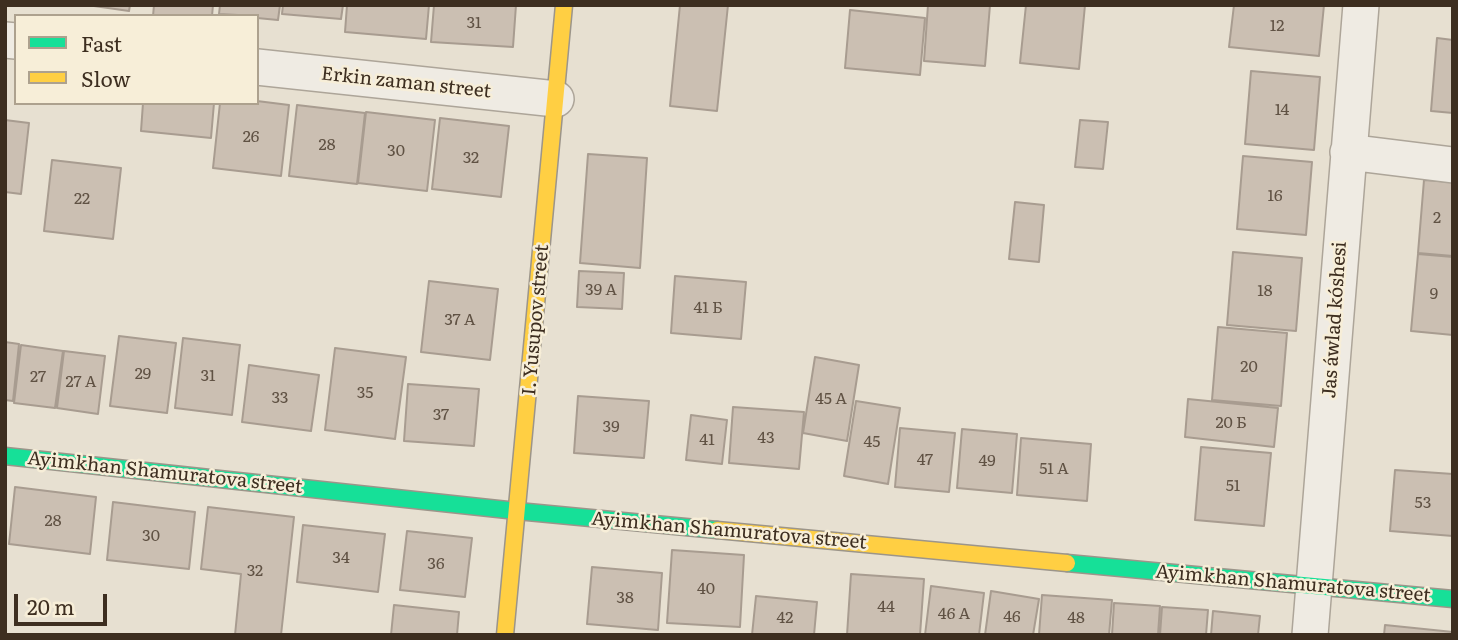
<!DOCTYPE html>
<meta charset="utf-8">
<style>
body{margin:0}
#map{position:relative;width:1458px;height:640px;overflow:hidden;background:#e7e0d1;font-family:Literata,serif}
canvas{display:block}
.frame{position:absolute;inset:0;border:7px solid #3d2e20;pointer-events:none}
.legend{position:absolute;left:14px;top:14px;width:245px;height:91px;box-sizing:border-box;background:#f7eed8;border:2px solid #ada18e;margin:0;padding:9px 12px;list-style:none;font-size:21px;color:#3d2e20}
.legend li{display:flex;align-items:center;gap:14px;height:35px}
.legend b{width:35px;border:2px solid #ada18e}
.scale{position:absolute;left:14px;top:594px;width:93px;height:32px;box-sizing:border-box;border:4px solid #3d2e20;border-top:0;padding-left:9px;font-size:21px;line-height:24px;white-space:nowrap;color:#3d2e20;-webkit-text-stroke:5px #f7eed8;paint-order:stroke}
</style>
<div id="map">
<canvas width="1458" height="640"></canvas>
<div class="frame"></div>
<ul class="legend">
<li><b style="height:9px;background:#16e098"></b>Fast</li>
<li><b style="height:9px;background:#ffcf43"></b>Slow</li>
</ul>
<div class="scale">20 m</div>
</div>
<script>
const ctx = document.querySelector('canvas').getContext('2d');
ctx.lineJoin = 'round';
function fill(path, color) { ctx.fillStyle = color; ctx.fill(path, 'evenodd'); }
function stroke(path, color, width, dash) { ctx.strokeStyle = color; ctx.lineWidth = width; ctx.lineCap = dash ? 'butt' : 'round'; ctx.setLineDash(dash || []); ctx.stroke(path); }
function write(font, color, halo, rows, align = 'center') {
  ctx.font = font + ' Literata,serif'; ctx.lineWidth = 5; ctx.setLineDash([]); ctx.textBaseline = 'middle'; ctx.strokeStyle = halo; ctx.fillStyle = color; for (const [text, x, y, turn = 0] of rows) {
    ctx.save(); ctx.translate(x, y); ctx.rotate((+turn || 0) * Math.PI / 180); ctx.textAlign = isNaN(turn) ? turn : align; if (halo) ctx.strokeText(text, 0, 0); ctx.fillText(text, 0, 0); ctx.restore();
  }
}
const building = new Path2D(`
 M87,5h43l-1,6z
 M154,5h59l-1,11h-59z
 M220,5h60l-2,15 -21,-2v-2l-38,-2z
 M283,5h60l-2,14 -59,-5z
 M347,5h82l-3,34 -81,-7z
 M434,5h82l-3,42 -82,-5z
 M680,5h48l-11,106 -47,-5z
 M928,5h62l-5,61 -61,-5z
 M1026,5h59l-6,64 -59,-6z
 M1234,5h90l-5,51 -90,-9z
 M850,10l75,8 -5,57 -75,-7z
 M1437,38l16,2v73l-22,-2z
 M1251,71l69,6 -6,73 -69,-6z
 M257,101l32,4 -8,71 -68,-8 7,-65h37z
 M143,103h71l-3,35 -70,-7z
 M297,105l68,8 -8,71 -68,-8z
 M366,112l69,8 -8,71 -69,-8z
 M440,118l69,8 -8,71 -69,-8z
 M5,120l24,3 -8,71 -16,-2z
 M1080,120l28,2 -5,47 -28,-2z
 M588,154l59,4 -7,110 -60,-5z
 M1243,156l69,6 -6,73 -69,-6z
 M52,160l69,8 -8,71 -69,-8z
 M1424,180l29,2v74l-35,-3z
 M1015,202l29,3 -5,57 -30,-3z
 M1233,252l69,6 -6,73 -69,-6z
 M1418,254l35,3v78l-42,-4z
 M579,271l45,2 -2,36 -45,-2z
 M675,276l71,6 -5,57 -70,-6z
 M429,281l69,8 -8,71 -69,-8z
 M1218,327l69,6 -6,73 -69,-6z
 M119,336l57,7 -9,70 -57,-7z
 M183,338l57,7 -8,70 -57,-7z
 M5,342l14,2 -6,57 -8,-1z
 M21,345l42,6 -8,57 -41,-5z
 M335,348l71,9 -11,82 -70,-9z
 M64,351l41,5 -7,58 -41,-6z
 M815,357l44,8 -12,76 -44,-8z
 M249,365l70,10 -8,56 -69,-9z
 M408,384l71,5 -5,57 -70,-5z
 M578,396l71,5 -5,57 -70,-5z
 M1188,399l90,9 -4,39 -89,-10z
 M856,401l44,7 -12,76 -44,-8z
 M733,407l71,5 -5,57 -70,-6z
 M691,415l36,5 -5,44 -36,-4z
 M900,428l55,5 -6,59 -54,-5z
 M962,429l55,5 -5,59 -55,-5z
 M1021,438l70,6 -4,57 -70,-6z
 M1201,447l70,6 -7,73 -69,-6z
 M1395,470l58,4v62l-63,-5z
 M15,487l81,10 -6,57 -81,-10z
 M113,502l82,10 -6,57 -82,-9z
 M208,507l86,10 -13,118h-46l6,-61 -40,-5z
 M303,525l82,9 -7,58 -81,-10z
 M407,531l65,7 -7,59 -65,-7z
 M672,550l72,5 -4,72 -73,-4z
 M592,567l70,6 -4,57 -71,-6z
 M851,574l73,5 -4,56h-73z
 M931,586l53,7 -5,42h-54z
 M991,591l48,8 -6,36h-48z
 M1042,595l70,5 -3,35h-70z
 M756,596l61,6 -3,33h-62z
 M1114,603l46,3 -2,29h-46z
 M394,605l65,7 -2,23h-66z
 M1162,607l46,3 -2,25h-46z
 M1213,611l47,5 -2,19h-47z
 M1385,625l68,7v3h-69z`);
const street = new Path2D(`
 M5,40l11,1
 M257,67l299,32
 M1348,152l105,13
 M1310,635l51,-630`);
const fast = new Path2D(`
 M5,456l512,55 200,19
 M1067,563l386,36`);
const slow = new Path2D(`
 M717,530l350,33
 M505,635l59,-630`);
const numberNames = [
 ["31",474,23],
 ["12",1277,26],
 ["14",1282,110],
 ["26",251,137],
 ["28",327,145],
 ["30",396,151],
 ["32",471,158],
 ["16",1275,196],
 ["22",82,199],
 ["2",1437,218],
 ["39 А",601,290],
 ["18",1265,291],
 ["9",1434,294],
 ["41 Б",708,308],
 ["37 А",460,320],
 ["20",1249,367],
 ["29",143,374],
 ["31",208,376],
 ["27",38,377],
 ["27 А",81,382],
 ["35",365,393],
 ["33",280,398],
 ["45 А",831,399],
 ["37",441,415],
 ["20 Б",1231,423],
 ["39",611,427],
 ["43",766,438],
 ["41",707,440],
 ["45",872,442],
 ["47",925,460],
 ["49",987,461],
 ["51 А",1054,469],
 ["51",1233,486],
 ["53",1423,503],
 ["28",53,521],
 ["30",151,536],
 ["34",341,558],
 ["36",436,564],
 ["32",255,571],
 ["40",706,589],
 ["38",625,598],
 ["44",886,607],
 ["46 А",954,614],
 ["46",1012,617],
 ["42",785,618],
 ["48",1076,618]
];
const streetNames = [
 ["Erkin zaman street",406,83,6],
 ["I. Yusupov street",536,320,-85],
 ["Jas áwlad kóshesi",1335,320,-86],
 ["Ayimkhan Shamuratova street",165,473,6],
 ["Ayimkhan Shamuratova street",729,531,5],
 ["Ayimkhan Shamuratova street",1293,584,5]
];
fill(building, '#cbbfb2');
stroke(building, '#a89c90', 2);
stroke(street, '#ada599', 38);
stroke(fast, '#9c958a', 19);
stroke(slow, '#9c958a', 19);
stroke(street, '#efebe3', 35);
stroke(fast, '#16e098', 16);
stroke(slow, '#ffcf43', 16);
write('16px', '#605244', null, numberNames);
write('19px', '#3d2e20', '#f7eed8', streetNames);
</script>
